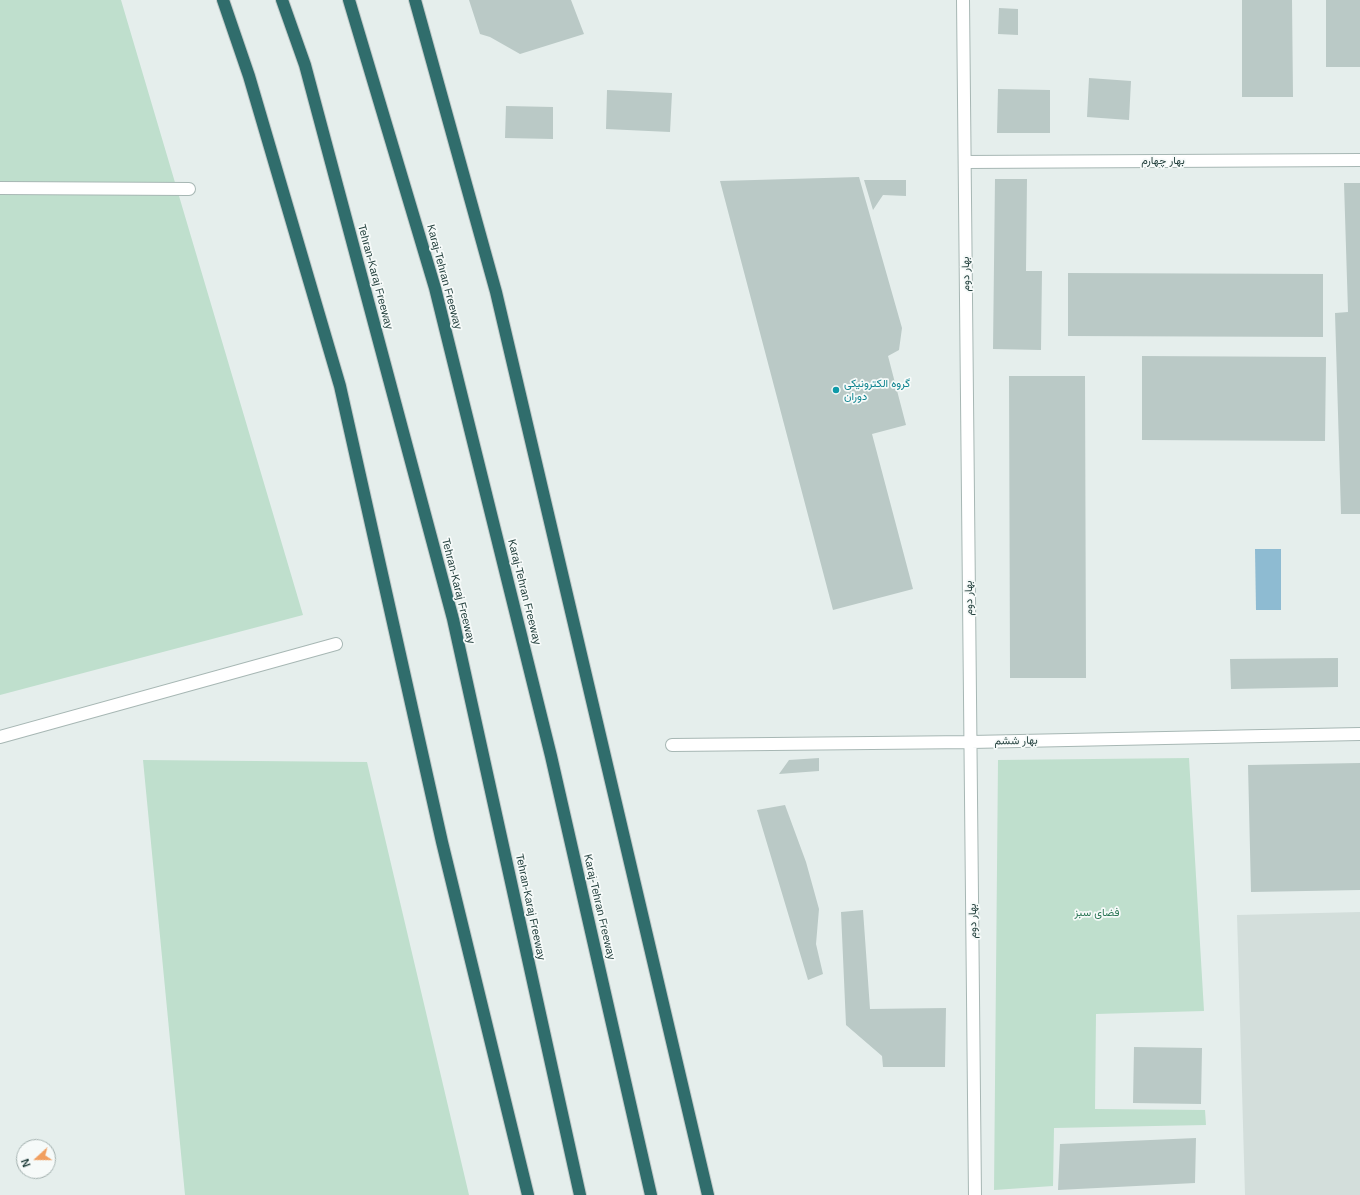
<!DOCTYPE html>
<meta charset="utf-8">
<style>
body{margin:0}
#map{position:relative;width:1360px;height:1195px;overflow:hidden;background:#e5eeec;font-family:Arial,sans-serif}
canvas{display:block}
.north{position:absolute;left:16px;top:1139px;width:40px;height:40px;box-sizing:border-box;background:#f6faf9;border:1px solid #a2b0ae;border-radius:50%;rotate:249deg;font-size:11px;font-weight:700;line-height:16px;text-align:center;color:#24413e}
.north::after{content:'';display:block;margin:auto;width:14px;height:18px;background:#f19f60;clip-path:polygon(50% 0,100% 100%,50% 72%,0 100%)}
</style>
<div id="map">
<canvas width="1360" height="1195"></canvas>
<div class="north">N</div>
</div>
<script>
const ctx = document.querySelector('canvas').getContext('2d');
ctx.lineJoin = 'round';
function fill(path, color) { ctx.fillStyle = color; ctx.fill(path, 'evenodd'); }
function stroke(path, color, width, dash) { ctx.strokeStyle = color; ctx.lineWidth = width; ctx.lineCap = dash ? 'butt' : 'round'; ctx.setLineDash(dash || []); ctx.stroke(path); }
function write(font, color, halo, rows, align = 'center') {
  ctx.font = font + ' Arial,Vazirmatn,sans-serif'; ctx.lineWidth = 3.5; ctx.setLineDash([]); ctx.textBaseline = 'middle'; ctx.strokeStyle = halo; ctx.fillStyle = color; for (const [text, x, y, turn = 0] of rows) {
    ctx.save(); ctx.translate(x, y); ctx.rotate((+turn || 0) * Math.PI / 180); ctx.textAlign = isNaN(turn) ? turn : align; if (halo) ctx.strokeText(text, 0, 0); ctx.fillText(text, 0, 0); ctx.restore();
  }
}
const built = new Path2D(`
 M1360,912v283h-115l-8,-280z`);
const green = new Path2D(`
 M0,0h121l182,615 -303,80z
 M1189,758l15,253 -108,3 -1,95 110,1 1,15 -152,3 -1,58 -59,4 4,-430z
 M143,760l224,2 102,433h-284z`);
const water = new Path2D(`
 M1255,549h26v61h-25z`);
const building = new Path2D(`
 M469,0h102l13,34 -64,20 -30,-17 -10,-3z
 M1242,0h50l1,97h-51z
 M1326,0h34v67h-34z
 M999,8l19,1v26l-20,-1z
 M1089,78l42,3 -2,39 -42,-3z
 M998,89l52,1v43h-53z
 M607,90l65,3 -2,39 -64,-3z
 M506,106l47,1v32l-48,-1z
 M859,177l43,151 -3,22 -11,6 18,69 -34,9 41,155 -80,21 -113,-429z
 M995,179h32l-1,92h16l-1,79 -48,-1z
 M864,180h42v16l-23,-1 -10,15z
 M1344,183h16v331h-19l-6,-201 13,-1z
 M1068,273l255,1v63l-255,-1z
 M1142,356l184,1 -1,84 -183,-1z
 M1009,376h76l1,302h-76z
 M1338,658v29l-107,2 -1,-30z
 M819,758v13l-40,3 10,-14z
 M1360,763v127l-109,2 -3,-127z
 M785,805l21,57 13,47 -3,35 7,30 -15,6 -51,-170z
 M863,910l7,99 76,-1 -1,59h-62l-1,-11 -36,-31 -5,-113z
 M1134,1047l68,1 -1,56 -68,-1z
 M1196,1138l-1,45 -137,7 2,-46z`);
const minor = new Path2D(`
 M963,0l12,1195
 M965,162l395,-2
 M0,188l189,1
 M0,737l336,-93
 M672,745l299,-3 389,-8`);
const highway = new Path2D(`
 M223,0l26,76 91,310 102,456 86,353
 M282,0l23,65 148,554 127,576
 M349,0l86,288 116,468 100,439
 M415,0l81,292 212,903`);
const markers = [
 [836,390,4,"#0f9aa8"]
];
const streetNames = [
 ["بهار چهارم",1163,161],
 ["بهار دوم",966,274,-91],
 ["Tehran-Karaj Freeway",375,277,75],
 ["Karaj-Tehran Freeway",444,277,75],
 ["Tehran-Karaj Freeway",458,591,76],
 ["Karaj-Tehran Freeway",524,592,76],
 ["بهار دوم",969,598,-91],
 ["بهار ششم",1016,741,-1],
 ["Tehran-Karaj Freeway",530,907,78],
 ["Karaj-Tehran Freeway",599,907,77],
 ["بهار دوم",973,921,-91]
];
const cultureNames = [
 ["گروه الکترونیکی",844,384],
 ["دوران",844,397]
];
const parkNames = [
 ["فضای سبز",1097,913]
];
fill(built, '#d3dedb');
fill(green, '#bfdfcd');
fill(water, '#8ebbd2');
fill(building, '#bac9c6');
stroke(minor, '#a7b7b4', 14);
stroke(highway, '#c2cac9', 14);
stroke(minor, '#fff', 12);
stroke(highway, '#306d6c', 12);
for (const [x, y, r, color] of markers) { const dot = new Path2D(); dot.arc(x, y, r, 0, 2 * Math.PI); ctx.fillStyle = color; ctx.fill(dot); stroke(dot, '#f6faf9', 1.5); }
write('11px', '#24413e', '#f6faf9', streetNames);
write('11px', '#0d838f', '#f6faf9', cultureNames, 'left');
write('11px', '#2e7858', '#f6faf9', parkNames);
</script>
